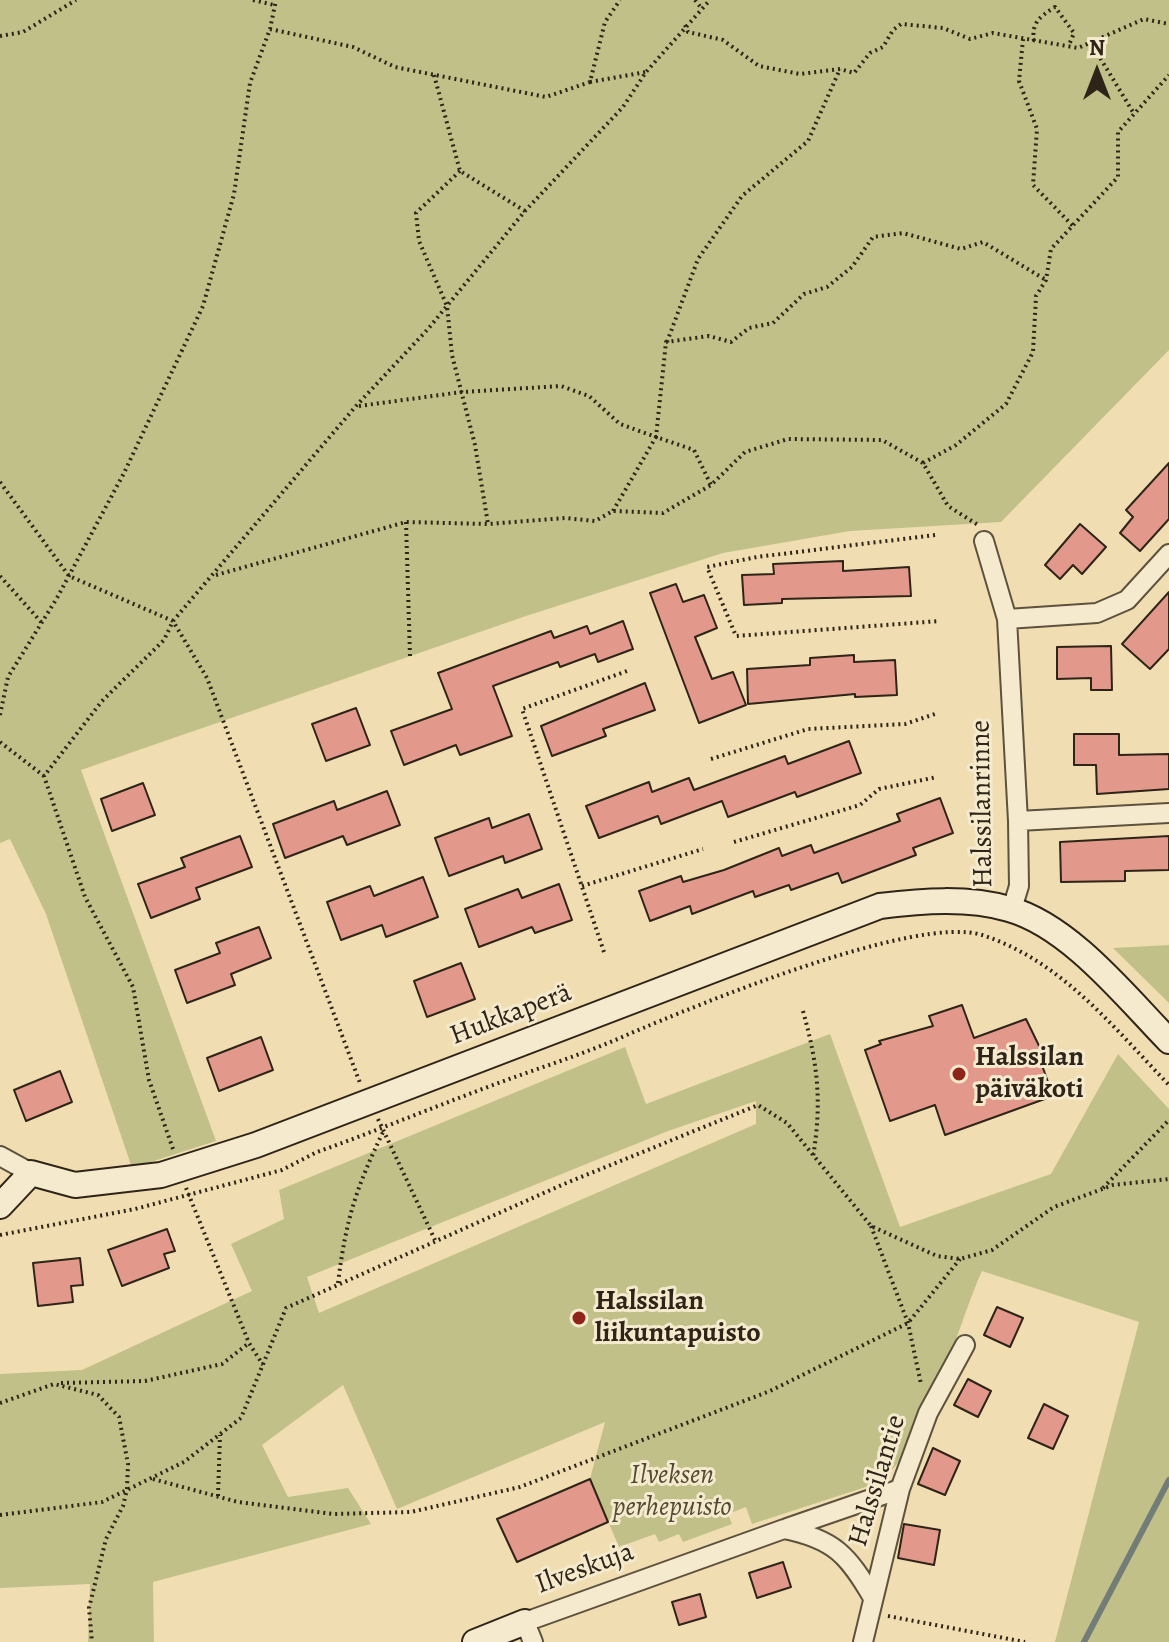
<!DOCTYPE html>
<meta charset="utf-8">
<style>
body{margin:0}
#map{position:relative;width:1169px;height:1642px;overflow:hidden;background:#f0deb2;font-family:Alegreya,serif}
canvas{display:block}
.north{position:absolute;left:1057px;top:32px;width:80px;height:80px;-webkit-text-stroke:6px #f5eacd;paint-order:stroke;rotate:0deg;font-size:22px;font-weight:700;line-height:32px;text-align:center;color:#2e2417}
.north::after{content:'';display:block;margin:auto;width:28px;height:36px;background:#2e2417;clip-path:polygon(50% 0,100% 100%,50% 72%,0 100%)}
</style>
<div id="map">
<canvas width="1169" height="1642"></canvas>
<div class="north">N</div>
</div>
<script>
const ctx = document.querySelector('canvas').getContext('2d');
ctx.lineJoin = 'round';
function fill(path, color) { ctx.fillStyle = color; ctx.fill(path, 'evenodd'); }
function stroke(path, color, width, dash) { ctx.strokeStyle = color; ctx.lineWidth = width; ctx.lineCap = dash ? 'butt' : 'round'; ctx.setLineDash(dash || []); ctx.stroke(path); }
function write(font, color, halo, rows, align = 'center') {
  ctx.font = font + ' Alegreya,serif'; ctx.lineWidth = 6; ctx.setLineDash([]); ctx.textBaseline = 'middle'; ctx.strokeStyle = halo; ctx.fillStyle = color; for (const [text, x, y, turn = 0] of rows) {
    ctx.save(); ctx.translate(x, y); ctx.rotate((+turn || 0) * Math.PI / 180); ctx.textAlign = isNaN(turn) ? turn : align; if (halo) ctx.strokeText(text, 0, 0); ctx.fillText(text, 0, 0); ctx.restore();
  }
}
const green = new Path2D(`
 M0,0h1169v350l-168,172 -151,9 -127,22 -194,62 -448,155 135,371 -84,27 -86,-254 -36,-75 -10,4z
 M1169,945v58l-56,-55z
 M830,1034l70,193 151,-53 67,-120 51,55v533h-114l84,-320 -157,-51c-25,55 -55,177 -104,212l-126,41 -6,-17 -18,7 4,10 -49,18 -4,-8 -20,8 -4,-8 -36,13 -29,-68 15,-57 -208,87 -54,-124 -81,60 26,52 60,-9 23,36 -218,58 1,60h-66l2,-58 -90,4v-214l82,-4 170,-79 -21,-47 53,-25 -5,-29 346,-143 21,57zM756,1101v23l-437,189 -12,-36 361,-146z`);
const stream = new Path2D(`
 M1084,1642l85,-162`);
const building = new Path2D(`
 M1169,463v56l-29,32 -20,-18 13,-16 -7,-7z
 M1080,524l26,23 -24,27 -9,-9 -13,14 -15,-14z
 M843,561v10l66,-4 2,29 -129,3v4l-38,2 -2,-30 32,-1 -1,-10z
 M676,584l7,18 21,-7 13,33 -22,9 17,42 21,-7 13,33 -47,18 -49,-130z
 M1169,592v57l-19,20 -28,-25z
 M623,621l10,28 -35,13 -3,-8 -35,13 -2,-5 -65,24 19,50 -52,19 -4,-10 -52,20 -13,-34 61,-22 -14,-36 113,-42 3,7 33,-12 3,8z
 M1111,646l1,44h-21v-12l-34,1v-32z
 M854,655v7l41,-2 2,35 -42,2v-3l-107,10 -1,-35 63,-4v-7z
 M645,683l10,27 -52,19 3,7 -54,20 -11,-30z
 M356,708l14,37 -44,16 -14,-37z
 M1074,734h45v21l50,-1v35l-72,5 -1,-29h-22z
 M849,741l12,32 -64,24 -2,-5 -67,25 -6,-16 -61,23 -3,-8 -59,22 -13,-32 63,-24 3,10 37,-14 5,12 91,-34 3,8z
 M143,783l12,32 -43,16 -11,-32z
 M387,791l13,34 -53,20 -4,-9 -58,22 -12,-34 61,-23 3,9z
 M940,798l13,35 -40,15 3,7 -74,28 -4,-10 -47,17 -2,-5 -34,12 -2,-6 -61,23 -2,-8 -40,15 -11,-30 42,-15 2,6 41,-12 55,-22 3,8 29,-11 3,8 86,-32 -3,-7z
 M529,814l13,35 -37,14 -2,-7 -54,20 -14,-38 54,-20 3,10z
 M240,836l12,31 -56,21 4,11 -49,19 -13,-34 47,-17 -4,-9z
 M1169,836v34l-44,1v10l-64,1 -1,-40z
 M423,877l15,40 -52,20 -4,-12 -41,15 -14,-38 43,-16 4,10z
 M559,884l13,36 -37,13 -3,-6 -53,20 -14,-38 53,-20 4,9z
 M259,927l12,31 -40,16 4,11 -48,18 -12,-33 45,-17 -4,-10z
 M461,963l14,36 -48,18 -13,-36z
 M962,1005l12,33 52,-19 16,33 -4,2 15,42 -108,39 -10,-30 -45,16 -25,-71 16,-6 -2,-3 54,-15 -4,-10z
 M261,1037l12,33 -54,21 -12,-33z
 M60,1071l12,31 -46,19 -12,-31z
 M167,1229l8,22 -11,3 5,14 -47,18 -14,-36z
 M80,1258l3,27 -12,1 2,16 -35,4 -5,-43z
 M997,1307l26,11 -13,29 -26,-12z
 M968,1379l23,12 -13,26 -24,-12z
 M1044,1404l24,12 -15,33 -25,-11z
 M933,1448l27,13 -15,34 -27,-11z
 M590,1479l18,43 -91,40 -20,-43z
 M904,1524l36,6 -6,35 -36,-7z
 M783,1562l8,25 -34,11 -8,-25z
 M700,1594l6,23 -27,8 -7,-23z`);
const path = new Path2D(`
 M253,0l21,5
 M695,0l7,9
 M685,25l3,7 35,8 36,26 41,8 40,-5 14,4 16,-20 13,-6 10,-17 8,-6 42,4 27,11 23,-6 85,15 66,-29 25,5
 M270,29l83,18 42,20 151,30 44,-15 15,-60 15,-22
 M0,36l23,-4 53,-32
 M1023,39l-4,42 18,48 -4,56 40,41
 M1034,41c-3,-19 7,-25 21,-34l19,26 -5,12
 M1091,43l42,69
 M434,75l26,96 65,40
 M590,82l56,-10
 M460,171l-44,42 3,28 28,65 5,49 23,90 13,79
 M667,342l31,-83 44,-63 66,-55 32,-72
 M359,406l103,-14 99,-6 28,10 31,28 36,13 10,-95 43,-6 22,6 18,-14 24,-5 31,-29 23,-7 25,-20 21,-30 30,-4 58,16 22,-7 63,38
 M923,463l33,-18 50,-41 27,-52 3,-56 10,-16 5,-31 67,-72v-45l51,-57
 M0,482l69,94 104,45 34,57 153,405
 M613,511l43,-74 38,13 17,35
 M406,522l4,134
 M935,535l-178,22 -50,10 29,69 204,-15
 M216,575l190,-53 82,2 77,-6 30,3 18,-10 50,2 48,-28 34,-33 43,-13 94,1 41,23 25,43 30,19
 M0,576l42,47
 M0,715l8,-38 49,-79 67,-125 79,-167 31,-112 16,-111 20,-54 6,-29
 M0,742l44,34
 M711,759l97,-30 97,-5 30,-10
 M734,842l126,-37 19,-16 58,-12
 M582,886l121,-37
 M604,952l-82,-243 105,-38
 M803,1011c15,54 19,91 10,146
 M378,1119l57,121
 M173,1149l-24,-69 -16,-93 -48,-90 -41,-121 58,-75 62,-61 9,-19 183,-215 72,-77 97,-118 98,-104 23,-35 64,-72
 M186,1188l63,155 14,22
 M1103,1188l66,-68
 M871,1226l37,97 13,61
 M0,1235l135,-26 147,-39 35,-18c59,-21 117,-45 176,-67 45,-17 92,-31 136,-51 68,-29 287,-120 353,-99 80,26 131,92 187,150
 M338,1283c8,-64 18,-95 46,-153
 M61,1383l84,-2 77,-17 27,-21
 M0,1403l54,-19 44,11 21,22 9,47 -1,25 -4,17 -17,33 -17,69 3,34
 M153,1479l85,23 95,12 78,-2 109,-25 250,-96 138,-68 52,-64
 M218,1496l2,-61
 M0,1515l102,-13 82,-40 57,-44 45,-110 278,-124 194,-79 29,18 84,103 66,30 23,3 32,-9 62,-43 59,-22 56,-6
 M888,1616l137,26`);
const street = new Path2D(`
 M984,541l23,78 11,202 1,65 -7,23
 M1007,619l90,-6 30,-13 42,-46
 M1018,821l151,-8
 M0,1156l31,17
 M787,1528l113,-39
 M533,1642l-8,-20 259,-93c50,10 64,26 89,69
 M863,1642l37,-153 28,-76 37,-68`);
const secondary = new Path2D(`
 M0,1206l31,-33 44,12 86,-10 95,-30 624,-239c42,-5 87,-9 129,3 61,17 117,88 160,132
 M475,1642l50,-20`);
const markers = [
 [959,1074,8,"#8f2418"],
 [579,1318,8,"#8f2418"]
];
const streetNames = [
 ["Halssilanrinne",983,804,-91],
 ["Hukkaperä",511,1015,-21],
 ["Halssilantie",878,1481,-73],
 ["Ilveskuja",585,1569,-20]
];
const poiNames = [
 ["Halssilan",975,1058],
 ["päiväkoti",975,1090],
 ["Halssilan",595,1302],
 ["liikuntapuisto",595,1334]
];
const parkNames = [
 ["Ilveksen",672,1476],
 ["perhepuisto",672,1508]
];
fill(green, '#c0c088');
stroke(stream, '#737d78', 6);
fill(building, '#e3988c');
stroke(building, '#2e2417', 2);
stroke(street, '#5e523e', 22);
stroke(secondary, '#2e2417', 28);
stroke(path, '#2e2417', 4, [2, 4]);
stroke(street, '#f5eacd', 18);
stroke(secondary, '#f5eacd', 24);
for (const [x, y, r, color] of markers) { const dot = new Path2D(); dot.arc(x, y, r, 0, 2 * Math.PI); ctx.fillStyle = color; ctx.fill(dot); stroke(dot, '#f5eacd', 3); }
write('28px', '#2e2417', '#f5eacd', streetNames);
write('bold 28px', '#2e2417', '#f5eacd', poiNames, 'left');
write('italic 28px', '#524b33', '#f5eacd', parkNames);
</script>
